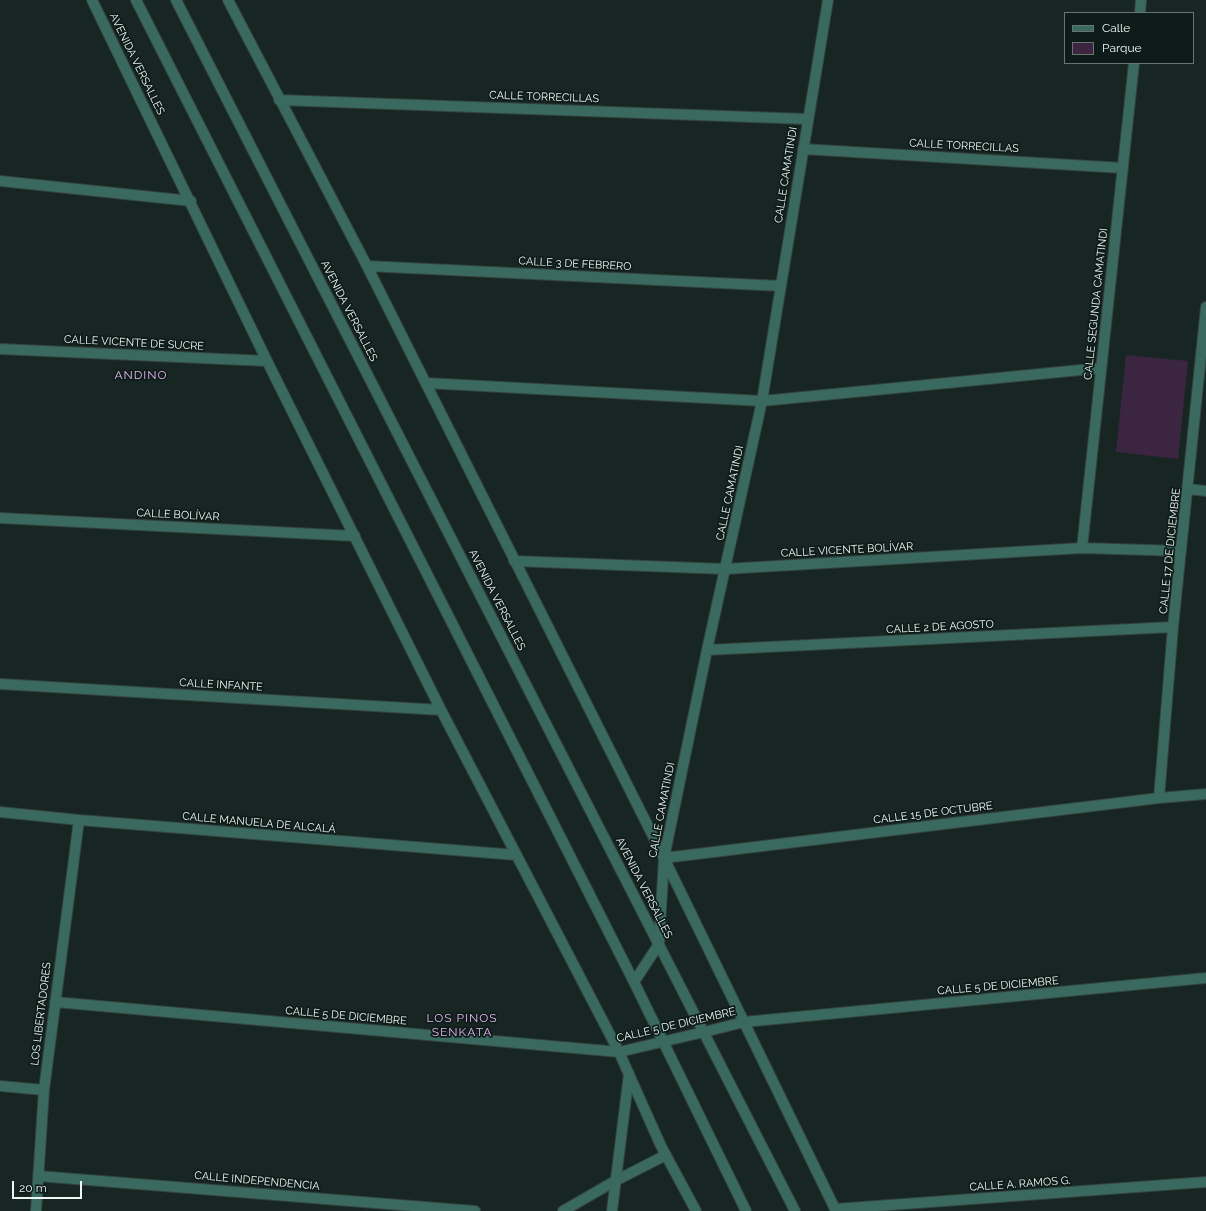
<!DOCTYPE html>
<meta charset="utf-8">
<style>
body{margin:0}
#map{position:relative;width:1206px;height:1211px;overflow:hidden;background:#172622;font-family:Raleway,sans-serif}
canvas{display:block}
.legend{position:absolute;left:1064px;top:12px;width:130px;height:52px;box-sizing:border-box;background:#0e1c19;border:1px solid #677471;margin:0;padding:5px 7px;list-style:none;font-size:12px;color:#edf7f4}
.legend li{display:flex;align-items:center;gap:8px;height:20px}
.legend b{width:20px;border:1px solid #677471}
.scale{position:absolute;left:12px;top:1181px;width:70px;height:18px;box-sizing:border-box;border:2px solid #edf7f4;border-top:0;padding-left:5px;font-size:12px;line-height:14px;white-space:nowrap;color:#edf7f4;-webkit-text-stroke:3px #0e1c19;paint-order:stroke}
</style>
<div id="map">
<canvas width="1206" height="1211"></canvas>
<ul class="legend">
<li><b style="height:5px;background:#39695f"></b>Calle</li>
<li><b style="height:11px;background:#3b2540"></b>Parque</li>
</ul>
<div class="scale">20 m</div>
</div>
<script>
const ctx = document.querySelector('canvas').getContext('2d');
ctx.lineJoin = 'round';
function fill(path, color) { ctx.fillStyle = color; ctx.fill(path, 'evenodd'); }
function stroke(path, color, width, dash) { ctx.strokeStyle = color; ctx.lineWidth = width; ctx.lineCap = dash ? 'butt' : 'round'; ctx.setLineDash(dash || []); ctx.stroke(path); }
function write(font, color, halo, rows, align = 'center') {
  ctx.font = font + ' Raleway,sans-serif'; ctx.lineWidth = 3.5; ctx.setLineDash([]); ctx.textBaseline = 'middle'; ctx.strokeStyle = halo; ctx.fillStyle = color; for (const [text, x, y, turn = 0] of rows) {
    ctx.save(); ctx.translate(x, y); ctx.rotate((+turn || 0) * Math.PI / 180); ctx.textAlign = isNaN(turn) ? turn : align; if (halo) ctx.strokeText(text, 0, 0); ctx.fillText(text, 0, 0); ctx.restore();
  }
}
const green = new Path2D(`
 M1126,355l62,6 -10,98 -62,-7z`);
const minor = new Path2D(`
 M92,0l175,361 174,349 178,342 42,94 35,65
 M228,0l139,266 297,592 172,353
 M1140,13l1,-13
 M279,100l528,19
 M803,149l320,19
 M0,181l191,20
 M367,266l414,20
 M0,349l267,12
 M426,383l336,18 339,-33
 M1189,489l17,2
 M0,518l355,18
 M1082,548l52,-485
 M514,561l211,8 357,-21 99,3
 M707,650l466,-23
 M0,684l441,26
 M1159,798l14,-171 33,-320
 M0,812l79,8 437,35
 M664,858l495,-60 47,-4
 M634,982l25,-38 5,-86 43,-208 55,-249 66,-401
 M55,1002l564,50
 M704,1032l40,-10 462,-44
 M0,1086l44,4
 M38,1176l437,35
 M835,1209l371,-27
 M36,1211l8,-121 35,-270
 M563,1211l52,-30 51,-26`);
const tertiary = new Path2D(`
 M136,0l498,982 112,229
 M176,0l619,1211
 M619,1052l85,-20
 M612,1211l17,-137`);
const streetNames = [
 ["AVENIDA VERSALLES",137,64,64],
 ["CALLE TORRECILLAS",544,97,2],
 ["CALLE TORRECILLAS",964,146,3],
 ["CALLE CAMATINDI",786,175,-81],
 ["CALLE 3 DE FEBRERO",575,264,3],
 ["CALLE SEGUNDA CAMATINDI",1096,304,-84],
 ["AVENIDA VERSALLES",349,311,63],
 ["CALLE VICENTE DE SUCRE",134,343,3],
 ["CALLE CAMATINDI",730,493,-78],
 ["CALLE BOLÍVAR",178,515,3],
 ["CALLE VICENTE BOLÍVAR",847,550,-3],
 ["CALLE 17 DE DICIEMBRE",1170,551,-84],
 ["AVENIDA VERSALLES",497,600,63],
 ["CALLE 2 DE AGOSTO",940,627,-3],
 ["CALLE INFANTE",221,685,3],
 ["CALLE CAMATINDI",662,810,-79],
 ["CALLE 15 DE OCTUBRE",933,813,-7],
 ["CALLE MANUELA DE ALCALÁ",259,823,5],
 ["AVENIDA VERSALLES",644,888,63],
 ["CALLE 5 DE DICIEMBRE",998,986,-5],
 ["LOS LIBERTADORES",41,1014,-83],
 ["CALLE 5 DE DICIEMBRE",346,1016,5],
 ["CALLE 5 DE DICIEMBRE",676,1025,-13],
 ["CALLE INDEPENDENCIA",257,1181,5],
 ["CALLE A. RAMOS G.",1020,1184,-4]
];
const neighbourhoodNames = [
 ["ANDINO",141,375],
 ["LOS PINOS",462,1018],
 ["SENKATA",462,1032]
];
fill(green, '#3b2540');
stroke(minor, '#35433f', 12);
stroke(tertiary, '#35433f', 12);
stroke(minor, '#39695f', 10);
stroke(tertiary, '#39695f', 10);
write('11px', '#edf7f4', '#0e1c19', streetNames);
ctx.letterSpacing = '1px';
write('12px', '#e4b3f1', '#0e1c19', neighbourhoodNames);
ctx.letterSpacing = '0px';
</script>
